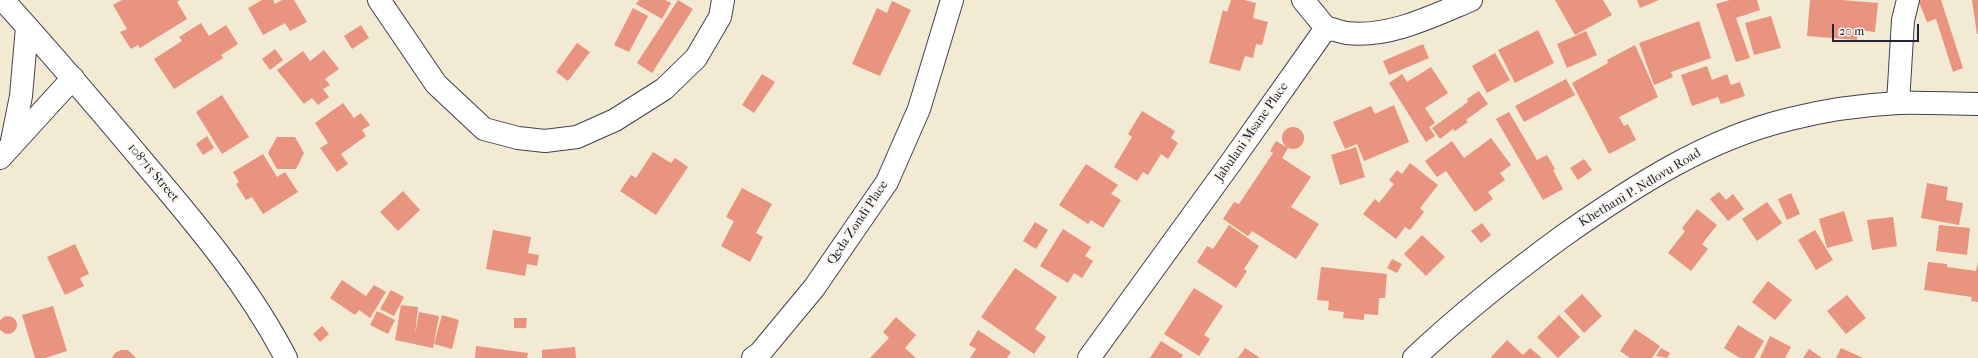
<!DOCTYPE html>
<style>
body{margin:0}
#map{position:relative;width:1978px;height:358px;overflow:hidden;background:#f2ead2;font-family:"IM FELL French Canon",serif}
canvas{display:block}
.scale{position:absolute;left:1832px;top:24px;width:87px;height:18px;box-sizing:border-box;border:2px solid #22223b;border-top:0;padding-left:5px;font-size:12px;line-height:14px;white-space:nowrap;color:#22223b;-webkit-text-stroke:3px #fbf7ec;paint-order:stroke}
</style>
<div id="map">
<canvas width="1978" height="358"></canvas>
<div class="scale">20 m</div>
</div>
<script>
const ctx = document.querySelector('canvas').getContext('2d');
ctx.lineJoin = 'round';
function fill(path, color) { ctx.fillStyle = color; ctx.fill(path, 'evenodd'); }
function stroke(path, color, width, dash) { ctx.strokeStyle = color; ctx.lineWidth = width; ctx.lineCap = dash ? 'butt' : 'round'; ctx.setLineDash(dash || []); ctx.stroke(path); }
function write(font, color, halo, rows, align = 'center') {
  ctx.font = font + ' "IM FELL French Canon",serif'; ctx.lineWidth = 3.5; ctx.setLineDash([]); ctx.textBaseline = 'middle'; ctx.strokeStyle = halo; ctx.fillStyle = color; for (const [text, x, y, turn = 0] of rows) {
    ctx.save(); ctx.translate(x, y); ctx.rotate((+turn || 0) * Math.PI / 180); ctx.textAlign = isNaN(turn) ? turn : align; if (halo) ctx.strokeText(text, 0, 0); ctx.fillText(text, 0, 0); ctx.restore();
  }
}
const building = new Path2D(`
 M122,0h58l-3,2 10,17 -47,29 -2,-3 -7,4 -11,-17 7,-3 -14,-24z
 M262,0h11l2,4 7,-4h12l13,22 -17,9 -5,-8 -22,12 -15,-27z
 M639,0h26l6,3 -9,16 -26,-15z
 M678,0l15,9 -41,64 -15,-10z
 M1231,0h13l12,3 -3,15 15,4 -6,23 -6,-1 -3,14 -8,-2 -5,15 -31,-8 14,-53 4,2z
 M1555,0h48l9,15 -37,20z
 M1637,0h22l-19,8z
 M1730,0h27l3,10 -24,8 14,40 -14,4 -20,-58z
 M1810,0h32l36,3 -3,29 -17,-2 -1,10 -50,-4z
 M1918,0h23l22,68 -10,4 -17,-53 -9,3z
 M1972,0h6v34h-1z
 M892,1l19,9 -31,66 -28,-12 25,-56 10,5z
 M633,8l15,8 -19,36 -15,-7z
 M1771,16l10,32 -27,7 -9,-32z
 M1699,21l12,37 -40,14 2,5 -19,8 -15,-42z
 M201,23l8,13 17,-11 12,19 -17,11 2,3 -49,31 -20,-30 28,-18 -3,-4z
 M361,25l8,13 -17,11 -8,-13z
 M1538,30l16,33 -39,20 -17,-33z
 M1586,31l11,24 -30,13 -10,-24z
 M577,43l13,9 -22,29 -12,-9z
 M1423,44l6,14 -40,17 -6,-14z
 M1635,45l23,52 -39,20 5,9 4,-2 8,16 -27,14 -37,-71 36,-20 -1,-3z
 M275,49l8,11 -13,10 -8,-11z
 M324,50l15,19 -14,10 5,6 -7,4 6,8 -11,8 -6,-7 -8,6 -27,-34 26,-19 7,10z
 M1495,53l15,27 -23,13 -15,-27z
 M1707,66l5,14 15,-6 4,11 9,-3 5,14 -24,8 -3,-7 -26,9 -11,-31z
 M1431,67l17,26 -23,15 10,15 -6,4 6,9 -9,6 -37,-59 13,-9 5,8z
 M762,74l13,8 -21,31 -12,-8z
 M1566,79l9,16 -51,27 -9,-16z
 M1479,91l9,13 -22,16 2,2 -13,9 -2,-2 -13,10 -8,-11 36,-26 -1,-3z
 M222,95l27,42 -27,17 -26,-42z
 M343,103l11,15 7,-5 9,12 -8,5 4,6 -25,18 7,10 -11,8 -17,-24 8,-5 -13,-20z
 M1394,105l15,37 -45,19 -7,-17 -12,5 -12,-27 38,-16 4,8z
 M1142,111l33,20 -4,7 7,5 -10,16 -7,-5 -13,21 -5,-3 -6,9 -23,-14 18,-30 -4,-3z
 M1509,112l28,48 10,-5 8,14 -2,1 10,19 -20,11 -47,-81z
 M1282 138a11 11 0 1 1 22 0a11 11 0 1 1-22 0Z
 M207,136l7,12 -11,7 -7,-11z
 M277,137h18l9,16 -8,16h-19l-9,-16z
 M1491,138l20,27 -11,8 5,7 -17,12 5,7 -18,13 -29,-41 -9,6 -12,-16 27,-20 12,17z
 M1276,141l12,7 -6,10 29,19 -20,30 28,17 -23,35 -44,-28 -4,5 -25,-17 11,-17 5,2 34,-51 -3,-2z
 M1356,147l9,30 -25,8 -9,-30z
 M653,152l18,11 4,-5 13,9 -32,48 -36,-24 11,-16 5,3z
 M263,154l14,23 8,-5 13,20 -35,22 -11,-17 -6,3 -10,-16 3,-2 -6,-10z
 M1584,159l8,11 -14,10 -8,-12z
 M1410,163l28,22 -18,23 4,4 -14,18 -5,-3 -9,12 -33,-25 12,-15 4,4 15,-19 -5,-4 8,-10 5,4z
 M1086,164l32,21 -7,9 10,6 -18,28 -12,-8 -3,4 -29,-19z
 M1927,183l21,4 -2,13 17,3 -4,22 -38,-7z
 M742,188l30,16 -16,29 7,4 -13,25 -29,-16 13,-25 -8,-4z
 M403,191l17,19 -22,21 -18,-19z
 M1719,192l7,8 7,-6 11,15 -16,12 -18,-22z
 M1791,193l9,21 -13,6 -9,-21z
 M1767,202l15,21 -25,18 -15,-22z
 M1697,209l20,16 -15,19 6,5 -17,22 -23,-18 17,-22 -3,-3z
 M1844,211l9,30 -26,7 -8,-29z
 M1893,217l4,29 -25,4 -5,-30z
 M1035,222l13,8 -12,19 -13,-8z
 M1482,223l9,12 -10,8 -10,-12z
 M1229,225l30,21 -15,23 3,2 -11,17 -39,-26 10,-16 6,3z
 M1939,225l31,3 -3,27 -31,-4z
 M1063,229l28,18 -6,9 8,5 -11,17 -8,-5 -6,10 -28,-17z
 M493,230l38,7 -3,16 11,2 -2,11 -10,-2 -2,12 -39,-7z
 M1815,230l18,30 -17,10 -18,-30z
 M1422,235l23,22 -19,19 -22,-22z
 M75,244l14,30 -9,4 4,8 -19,9 -18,-38z
 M1392,259l10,5 -5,9 -10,-5z
 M1928,262l19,2v3l29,4 2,-8v39l-7,-1 1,-4 -48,-7z
 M1321,267l66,7 -2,24h-6l-1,17 -14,-1v6l-21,-2 1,-6 -16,-2 1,-9 -12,-1z
 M1015,268l42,29 -22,32 11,8 -12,17 -53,-37z
 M342,280l24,16 8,-11 12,7 -16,26 -11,-8 -4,5 -25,-17z
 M1768,281l24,19 -17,20 -23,-18z
 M1194,288l29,18 -19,29 6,4 -11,17 -35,-22z
 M391,290l13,7 -10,19 -14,-7z
 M1582,294l20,22 -18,17 -20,-22z
 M1847,295l19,23 -20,16 -19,-23z
 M401,305l17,2 -3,28 4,-23 20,4 -6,32 -38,-8z
 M53,306l14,45 -22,7h-10l-13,-43z
 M377,311l18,9 -7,14 -18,-9z
 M442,315l17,5 -7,29 -18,-5z
 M1559,315l21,22 -22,21 -21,-21z
 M-1 325a9 9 0 1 1 18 0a9 9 0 1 1-18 0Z
 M896,317l20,18 -11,13 11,10h-46l19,-20 -6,-6z
 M514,318h13l-1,10h-12z
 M1738,325l26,16 -10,17h-14l-16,-10z
 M322,326l7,8 -9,8 -7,-8z
 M1635,329l25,17 -8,12h-22l-10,-7z
 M978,330l33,22 -4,6h-37l6,-9 -7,-4z
 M1770,336l21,11 -6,11h-25z
 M1507,340l16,15 7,-7 12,10h-50l-1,-1z
 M1161,341l22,14 -2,3h-31z
 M476,346l52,7 -1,5h-52z
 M575,347l1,11h-34v-8z
 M1245,348l15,10h-22z
 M1661,348l9,5 -3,5 -11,-2z
 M1841,348l22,10h-27z
 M1809,349l13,9h-19z
 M121,350h7l8,8h-24l3,-5z`);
const minor = new Path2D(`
 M379,0l57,84 48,45 34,9 27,3 32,-4 38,-17 49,-31 32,-31 24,-41 3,-17
 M1303,0l23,28
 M1326,28c7,1 14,4 21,5 42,5 86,-17 124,-33
 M1898,103l5,-83 5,-20
 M0,158l73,-80
 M753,358l7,-5 54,-65 73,-106 32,-73 33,-109
 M1089,358l143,-197 94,-133`);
const tertiary = new Path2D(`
 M3,0c49,54 96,109 143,165 52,61 103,122 140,193
 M11,146l10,-50 6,-69
 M1414,358c47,-44 97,-84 149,-122 70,-49 143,-97 227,-117 35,-9 72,-14 108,-16 26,-1 53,1 80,1`);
const streetNames = [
 ["Jabulani Msane Place",1252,132,-55],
 ["108715 Street",153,173,50],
 ["Khethani P. Ndlovu Road",1640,188,-31],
 ["Qeda Zondi Place",858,223,-56]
];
fill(building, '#e99381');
stroke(minor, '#414052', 24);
stroke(tertiary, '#414052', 24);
stroke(minor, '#fff', 22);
stroke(tertiary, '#fff', 22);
write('13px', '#22223b', '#fbf7ec', streetNames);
</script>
